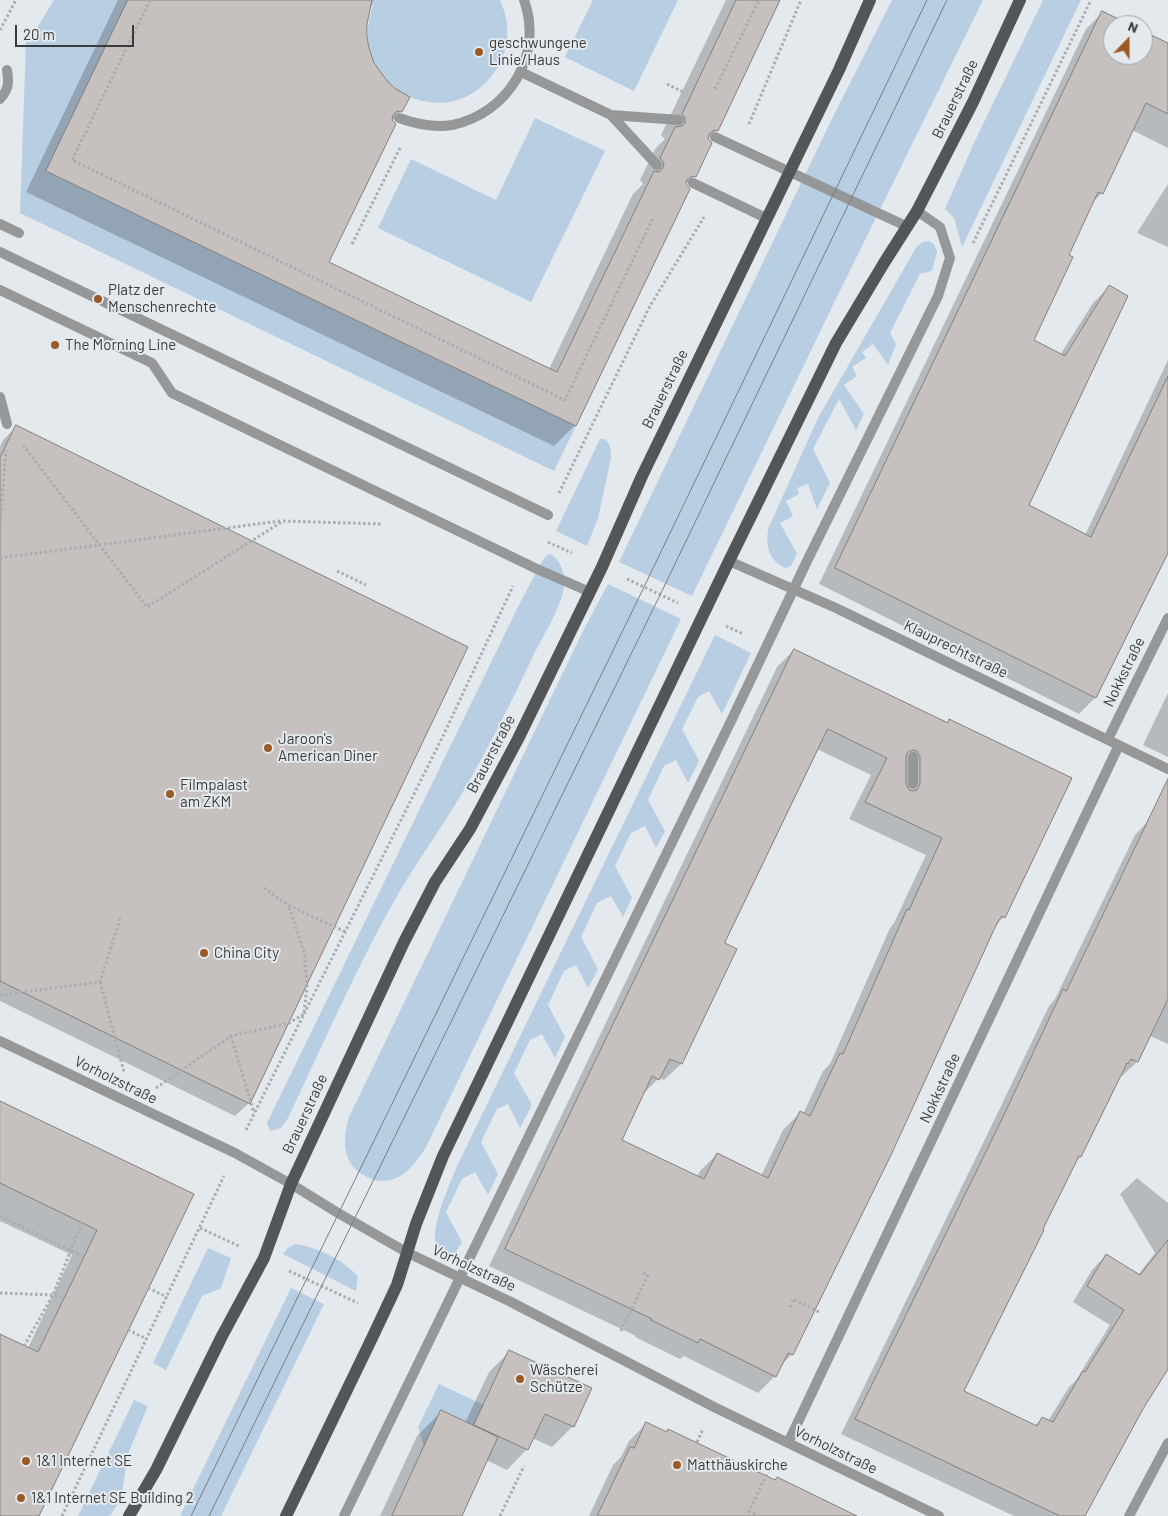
<!DOCTYPE html>
<meta charset="utf-8">
<style>
body{margin:0}
#map{position:relative;width:1168px;height:1516px;overflow:hidden;background:#e4e9ed;font-family:Barlow,sans-serif}
canvas{display:block}
.north{position:absolute;left:1103px;top:15px;width:50px;height:50px;box-sizing:border-box;background:#e4e9ed;border:1px solid #a0a3a7;border-radius:50%;rotate:22deg;font-size:14px;font-weight:700;line-height:20px;text-align:center;color:#3a3b3d}
.north::after{content:'';display:block;margin:auto;width:18px;height:22px;background:#9b5926;clip-path:polygon(50% 0,100% 100%,50% 72%,0 100%)}
.scale{position:absolute;left:15px;top:25px;width:119px;height:22px;box-sizing:border-box;border:2px solid #3a3b3d;border-top:0;padding-left:6px;font-size:15px;line-height:18px;white-space:nowrap;color:#3a3b3d;-webkit-text-stroke:4px #e4e9ed;paint-order:stroke}
</style>
<div id="map">
<canvas width="1168" height="1516"></canvas>
<div class="north">N</div>
<div class="scale">20 m</div>
</div>
<script>
const ctx = document.querySelector('canvas').getContext('2d');
ctx.lineJoin = 'round';
function fill(path, color) { ctx.fillStyle = color; ctx.fill(path, 'evenodd'); }
function stroke(path, color, width, dash) { ctx.strokeStyle = color; ctx.lineWidth = width; ctx.lineCap = dash ? 'butt' : 'round'; ctx.setLineDash(dash || []); ctx.stroke(path); }
function write(font, color, halo, rows, align = 'center') {
  ctx.font = font + ' Barlow,sans-serif'; ctx.lineWidth = 4; ctx.setLineDash([]); ctx.textBaseline = 'middle'; ctx.strokeStyle = halo; ctx.fillStyle = color; for (const [text, x, y, turn = 0] of rows) {
    ctx.save(); ctx.translate(x, y); ctx.rotate((+turn || 0) * Math.PI / 180); ctx.textAlign = isNaN(turn) ? turn : align; if (halo) ctx.strokeText(text, 0, 0); ctx.fillText(text, 0, 0); ctx.restore();
  }
}
const green = new Path2D(`
 M54,0h74l-82,171 530,255 -22,45 -534,-258 6,-172 12,-15z
 M375,0h125c9,20 11,43 0,63 -43,81 -162,27 -125,-63z
 M593,0h85l-44,91 -69,-34z
 M892,0h91l-148,301 -143,295 -73,-34 210,-437z
 M1043,0h38l-119,247 -8,-29 -9,-9 28,-64z
 M535,118l70,33 -74,151 -153,-74 33,-69 85,41z
 M929,241l5,3 3,8 -5,19 -12,3 -30,59 6,11 -8,21 -15,-21 -11,8 4,6 -14,9 5,9 -13,9 20,29 -8,16 -17,-31 -26,50 17,34 -13,26 -9,-25 -11,4 2,6 -13,7 7,15 -13,7 17,31 -6,12 -6,2c-17,-9 -19,-21 -17,-39l50,-111 99,-172 6,-4z
 M600,439h4c7,4 7,12 7,19l-13,60 -11,28 -31,-15z
 M551,554c10,7 15,21 13,33 -3,20 -21,50 -31,69 -21,45 -44,91 -69,134 -20,34 -43,66 -63,99 -43,74 -77,154 -114,231l-6,8 -11,3 -3,-8 250,-514 25,-48 5,-6z
 M608,584l73,35 -255,528c-7,11 -15,23 -26,29 -11,6 -22,7 -33,1 -25,-12 -25,-36 -18,-60l234,-486z
 M715,635l36,18 -29,61 -13,-23 -11,6 -16,32 17,32 -11,22 -12,-23 -12,6 -16,34 17,31 -9,17 -11,-22 -14,7 -16,33 17,32 -9,19 -12,-21 -14,7 -16,34 17,32 -10,19 -12,-23 -12,6 -16,34 17,32 -10,21 -13,-24 -12,6 -16,33 18,32 -12,23 -12,-24 -11,5 -16,33 17,32 -10,21 -13,-23 -13,7 -16,33 16,30 -8,13 -7,1c-4,-3 -9,-7 -11,-12 -6,-17 15,-63 22,-80z
 M295,1244c20,2 51,17 63,33l-2,14 -73,-37 5,-6z
 M208,1248l23,10 -10,30 -19,8 -36,74 -13,-7z
 M291,1288l33,16 -103,212h-41z
 M439,1384l45,21 -9,21 -34,-16 -17,37 -6,-20z
 M134,1400l14,6 -20,48 -7,45 -11,17h-32z`);
const shadow = new Path2D(`
 M118,0h257l-7,13 -2,11 2,25 9,22 24,40 -9,10 -65,142 222,106 84,-175 10,-10 -3,-4 15,-31 10,-10 -4,-4 65,-135h53l-62,130 -10,9 -12,37 -10,9 -110,240 -21,21 -528,-254z
 M1102,13l26,12h-15v30h30v-23l25,13v103l-36,-18 -30,63 -11,11 -23,52 -35,84 27,15 33,-52 16,-16 -82,218 58,30 83,-175v188l-73,150 -16,16 -260,-130 267,-555z
 M1168,184v63l-31,-14z
 M17,426l232,677 -14,13 -235,-115v-554l3,-7z
 M794,650l153,74 3,-3 54,196 -9,9 -203,428 -11,11 -6,11 -17,17 -74,-37 -4,3 -45,-22 1,-1 -147,-70 288,-599zM817,749l54,26 -22,44 77,36 -32,68 -4,5 -60,136 -7,7 -20,43 -3,-1 -17,17 -22,46 -44,-22 -17,17 -3,6 -77,-37 21,-44 18,-18 5,2 17,-16 55,-115 -13,-5z
 M1168,693v64l-25,-12z
 M1149,820l19,9v215l-18,-8 -13,26 -15,14 -2,-1 -40,82 -6,6 -112,229 72,34 8,-7 6,2 21,-34 7,-7 34,-55 -37,-23 19,-32 14,-15 32,20 17,-22 -35,-59 17,-16 31,25v164l-26,41 -60,108h-68l-173,-82 146,-299 62,-129 6,-7 80,-164z
 M0,1103l192,92 -155,321h-37v-181l28,13 44,-93 -72,-34z
 M509,1352l64,74 -21,21 -20,-9 -5,11 -20,21 -21,-10 -26,56h-80l37,-80 24,-24 24,11 24,-51z
 M646,1424l20,9 3,-3 106,51 80,35h-266l24,-51 8,-8 8,-16z`);
const building = new Path2D(`
 M128,0h244l-5,24v13l2,11 5,15 14,19 8,7 14,8 -8,15 -5,-1 -4,4 -1,5 4,4 -67,138 228,110 97,-201 5,1 4,-4 1,-5 -4,-5 15,-31 7,-1 3,-3v-6l-3,-3 54,-114h44l-62,131 -4,-1 -5,4 -1,4 4,5 -16,34 -4,-1 -5,4 -1,4 4,5 -114,237 -530,-255z
 M1102,11l29,14h-18v30h30v-24l25,12v71l-22,-11 -43,91 -5,-2 -29,63 4,2 -39,83 31,16 44,-71 19,11 -99,209 62,32 77,-161v177l-72,145 -261,-130z
 M16,425l452,222 -218,457 -250,-123v-523z
 M794,649l154,74 1,-4 123,59 -67,140 -3,-2 -4,5 -107,234 -98,200 -5,-2 -12,24 -76,-38 -2,4 -47,-23 1,-1 -147,-70zM828,729l59,29 -22,44 77,36 -33,72 -2,-1 -64,145 -3,-1 -30,63 -10,-5 -32,67 -51,-25 -13,26 -82,-39 30,-64 7,4 11,-21 12,5 55,-115 -12,-6zM913,750l4,1 3,6v27l-3,6 -4,1 -4,-1 -3,-6v-27l1,-4z
 M1168,779v220l-30,63 -7,-3 -3,5 -1,-1 -46,94 -2,-1 -36,73 1,1 -80,161 73,35 5,-9 11,5 30,-51 2,1 39,-62 -37,-24 19,-32 34,21 28,-35v129l-25,40 -58,107h-25l-205,-97 147,-300 61,-130 3,2z
 M0,1101l194,93 -155,322h-39v-182l38,18 59,-122 -97,-47z
 M509,1350l83,38 -18,39 -29,-13 -17,36 -54,-25z
 M441,1410l57,27 -36,79h-70z
 M646,1422l21,10 1,-3 107,51 2,-3 80,39h-260l33,-69 4,1z`);
const path = new Path2D(`
 M150,0l-78,160 493,240 88,-182
 M0,30l16,-30
 M667,84l18,9
 M715,89l44,-89
 M749,124l52,-124
 M973,243l118,-243
 M352,244l49,-98
 M23,445l124,162 136,-86 99,3
 M559,493l91,-187 54,-89
 M0,526l6,-76
 M548,542l24,11
 M0,558l280,-37
 M337,571l29,14
 M627,579l51,24
 M726,626l17,8
 M264,888l24,17 58,27
 M100,982l24,90
 M0,995l100,-13 21,-66
 M231,1036l23,77
 M156,1088l75,-52 58,-13 15,-9 3,-29 -3,-33 -16,-47
 M246,1130l198,-396 69,-148
 M0,1216l84,41
 M200,1228l41,19
 M289,1271l69,32
 M148,1288l19,9
 M0,1293l53,2 11,3
 M790,1307l3,-8 28,14
 M128,1330l19,9
 M621,1331l27,-56 -7,-3
 M24,1346l29,-51 29,-73
 M697,1442l6,-13
 M755,1514l-6,-3 23,-47
 M62,1516l162,-340
 M500,1516l24,-50`);
const service = new Path2D(`
 M521,72l90,43 46,50
 M611,115l68,5
 M399,118c17,6 35,10 53,7 56,-11 92,-70 72,-125
 M715,137l193,90
 M693,183l73,35
 M0,290l152,73 20,30 365,176 53,23
 M913,757v27
 M344,1516l388,-797 76,-160 130,-263 12,-38 -10,-31 -23,-16`);
const pedestrian = new Path2D(`
 M0,99c9,-10 9,-16 7,-29
 M0,224l19,9
 M0,252l548,263
 M0,397l7,27`);
const minor = new Path2D(`
 M729,561l107,47 332,161
 M1108,739l60,-121
 M0,1041l235,112 56,31 47,29 70,40 101,48 205,106 225,109
 M788,1443l331,-698
 M1129,1516l39,-73`);
const primary = new Path2D(`
 M129,1516l27,-46 66,-134 42,-78 27,-74 113,-242 31,-60 35,-53 48,-90 84,-172 40,-91 197,-406 31,-70
 M286,1516l87,-180 24,-51 19,-61 27,-68 286,-595 107,-218 48,-80 33,-52 56,-109 47,-102`);
const tram = new Path2D(`
 M191,1516l453,-929 283,-587
 M209,1516l451,-921 287,-595`);
const markers = [
 [479,52,5,"#9b5926"],
 [98,299,5,"#9b5926"],
 [55,345,5,"#9b5926"],
 [268,748,5,"#9b5926"],
 [170,794,5,"#9b5926"],
 [204,953,5,"#9b5926"],
 [520,1379,5,"#9b5926"],
 [26,1461,5,"#9b5926"],
 [677,1465,5,"#9b5926"],
 [21,1498,5,"#9b5926"]
];
const poiNames = [
 ["geschwungene",489,43],
 ["Linie/Haus",489,60],
 ["Platz der",108,290],
 ["Menschenrechte",108,307],
 ["The Morning Line",65,345],
 ["Jaroon's",278,739],
 ["American Diner",278,756],
 ["Filmpalast",180,785],
 ["am ZKM",180,802],
 ["China City",214,953],
 ["Wäscherei",530,1370],
 ["Schütze",530,1387],
 ["1&1 Internet SE",36,1461],
 ["Matthäuskirche",687,1465],
 ["1&1 Internet SE Building 2",31,1498]
];
const streetNames = [
 ["Brauerstraße",955,99,-64],
 ["Brauerstraße",665,389,-64],
 ["Klauprechtstraße",956,649,26],
 ["Nokkstraße",1124,672,-64],
 ["Brauerstraße",491,754,-62],
 ["Vorholzstraße",116,1080,26],
 ["Nokkstraße",940,1088,-65],
 ["Brauerstraße",305,1114,-65],
 ["Vorholzstraße",474,1268,25],
 ["Vorholzstraße",836,1450,26]
];
fill(green, '#b8cee2');
fill(shadow, '#0003');
fill(building, '#c6c1be');
stroke(building, '#837f7c', 1);
stroke(path, '#a9acb0', 3, [2.5, 2.5]);
stroke(service, '#969799', 10);
stroke(pedestrian, '#969799', 10);
stroke(minor, '#969799', 10);
stroke(primary, '#535659', 12);
stroke(tram, '#7b7d80', 1);
for (const [x, y, r, color] of markers) { const dot = new Path2D(); dot.arc(x, y, r, 0, 2 * Math.PI); ctx.fillStyle = color; ctx.fill(dot); stroke(dot, '#e4e9ed', 2); }
write('15px', '#3a3b3d', '#e4e9ed', poiNames, 'left');
write('15px', '#3a3b3d', '#e4e9ed', streetNames);
</script>
